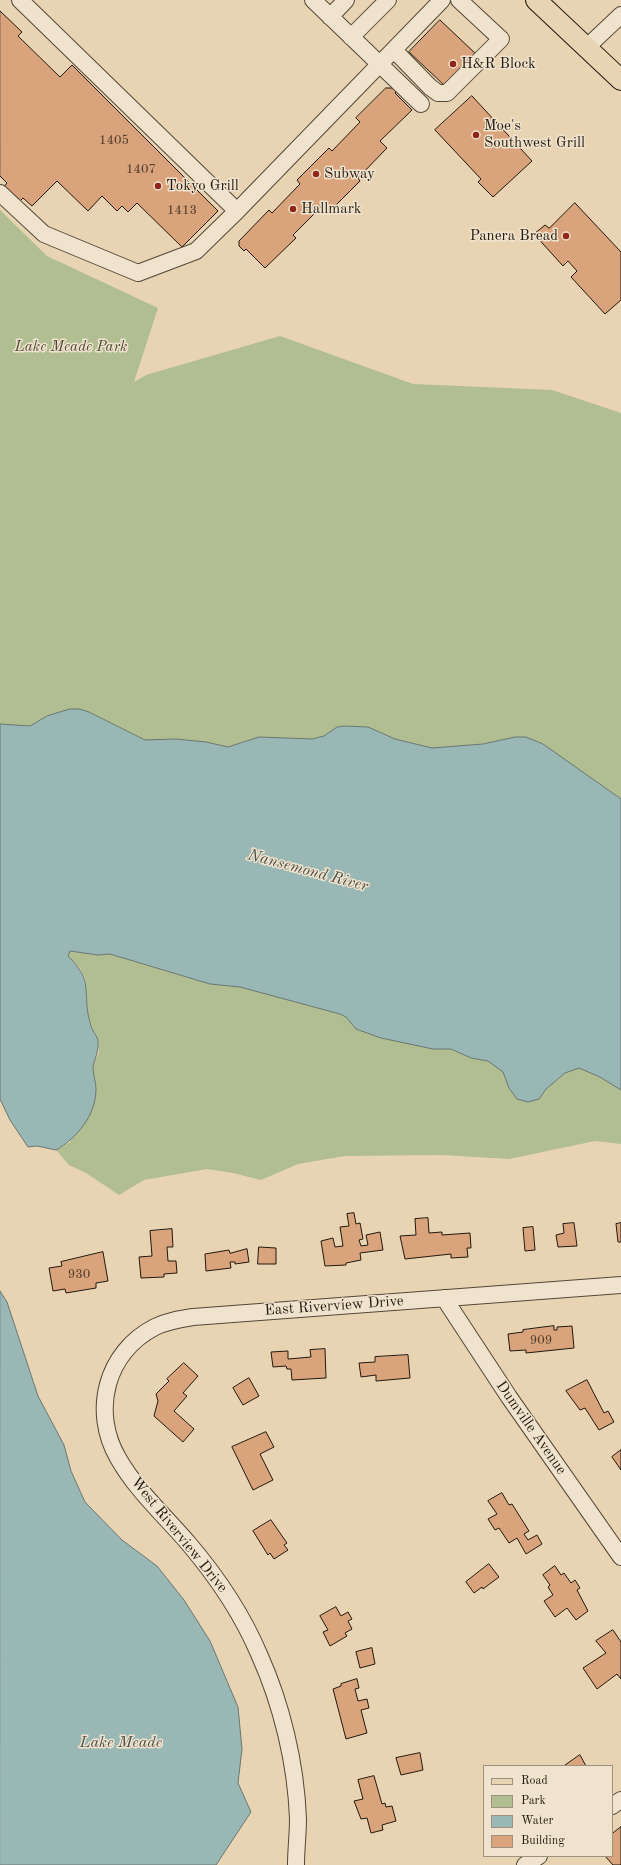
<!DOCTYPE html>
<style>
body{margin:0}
#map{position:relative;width:621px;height:1865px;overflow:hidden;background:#e8d4b3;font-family:"Old Standard TT",serif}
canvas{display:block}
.legend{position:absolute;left:483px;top:1765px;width:130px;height:92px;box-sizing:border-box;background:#f0e3ce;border:1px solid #9d9281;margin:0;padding:5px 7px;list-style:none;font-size:12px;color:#21180e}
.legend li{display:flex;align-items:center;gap:8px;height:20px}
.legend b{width:20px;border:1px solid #9d9281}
</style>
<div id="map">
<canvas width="621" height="1865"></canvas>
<ul class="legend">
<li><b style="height:5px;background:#e8d4b3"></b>Road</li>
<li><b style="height:11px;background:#b0be91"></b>Park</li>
<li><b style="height:11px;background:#99b7b5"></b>Water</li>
<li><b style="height:11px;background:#d9a37c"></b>Building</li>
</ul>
</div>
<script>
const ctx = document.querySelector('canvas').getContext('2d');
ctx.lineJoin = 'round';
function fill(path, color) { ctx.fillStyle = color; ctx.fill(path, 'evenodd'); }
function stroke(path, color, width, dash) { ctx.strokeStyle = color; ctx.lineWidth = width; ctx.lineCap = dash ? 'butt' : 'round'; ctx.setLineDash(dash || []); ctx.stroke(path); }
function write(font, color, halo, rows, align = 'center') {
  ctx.font = font + ' "Old Standard TT",serif'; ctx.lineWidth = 3; ctx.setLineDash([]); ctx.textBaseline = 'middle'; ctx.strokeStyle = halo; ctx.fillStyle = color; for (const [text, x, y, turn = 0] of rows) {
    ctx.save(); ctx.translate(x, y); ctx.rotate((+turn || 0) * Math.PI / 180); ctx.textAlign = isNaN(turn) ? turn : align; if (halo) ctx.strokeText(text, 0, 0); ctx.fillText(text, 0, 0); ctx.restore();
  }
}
const green = new Path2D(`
 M0,210l47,46 111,52 -24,74 12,-7 134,-39 133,48 139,6 69,23v386l-78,-55 -17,-7h-11l-32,7 -51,4 -37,-9 -27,-12 -23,-1 -8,1 -13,9 -12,3 -53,-2 -31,10 -22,-5 -30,-3 -31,1 -56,-28 -42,4 -17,10 -30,-2z
 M70,951l28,4 12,-1 100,30 30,3 100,27 6,3 10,12 77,20h18l20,9 17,3 15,11 6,16 8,11 11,3 11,-3 7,-10 19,-16 14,-5 21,9 21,13v54l-26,-3 -86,18 -67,-4 -97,1 -47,8 -37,16 -28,-7 -26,-4 -63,11 -25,15 -33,-22 -17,-8 -13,-15 14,-8 26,-54 -3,-17 2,-11 4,-7 -1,-13 -6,-12 -4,-14 -3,-36 -5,-10 -12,-12z`);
const water = new Path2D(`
 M70,709h10l9,3 56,28 31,-1 30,3 22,5 31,-10 53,2 12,-3 13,-9 8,-1 23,1 27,12 37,9 51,-4 32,-7h11l17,7 78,55v291l-21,-13 -21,-9 -14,5 -19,16 -7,10 -11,3 -11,-3 -8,-11 -6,-16 -15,-11 -17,-3 -20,-9h-18l-52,-11 -25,-9 -10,-12 -6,-3 -100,-27 -30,-3 -100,-30 -12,1 -28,-4 -2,5c23,23 16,29 20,58 1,4 2,10 4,15 2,4 6,8 6,13 1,10 -4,17 -5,26 0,7 3,14 3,21 0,26 -19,49 -40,61l-19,-4 -9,1 -18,-27 -10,-21v-375l30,2 17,-10z
 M0,1291l7,11 31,94 26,49 7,26 14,31 37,38 35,26 27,34 26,41 28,66 4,42 -4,34 13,29 -35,53h-216z`);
const building = new Path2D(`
 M0,11l22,21 -4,4 42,41 12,-12 146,146 -36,36 -45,-44 -9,9 -6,-6 -5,5 -15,-15 -14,15 -31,-30 -25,25 -9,-8 -5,5 -15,-15 4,-5 -7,-7z
 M440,20l37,35 -32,31 -36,-34z
 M386,88h7l4,3 -2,2 17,17 -32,31 7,7 -29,30 2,3 -30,30 -7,-6 -30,30 3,3 -31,30 -19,-19 -2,2 -5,-5v-5l30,-31 3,3 28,-29 -3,-4 32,-32 3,3 28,-29 -4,-4z
 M472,96l60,65 -39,36 -15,-15 3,-3 -46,-49z
 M575,203l46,49v48l-16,14 -34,-37 6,-6 -9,-10 -5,5 -29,-32 11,-9 4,3z
 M354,1213l2,11 4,-1 3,16 -4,1 2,6 7,-1 -2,-10 14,-3 3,18 -23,3 1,7 -15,3v2l-21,1 -4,-25 12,-3 2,9 8,-1 -3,-19 9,-1 -2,-12z
 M428,1218l1,15 13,-1v3l28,-2 1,15h-4l1,9 -17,1v-4l-46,5 -5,-23 16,-1 -1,-16z
 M574,1223l3,23 -19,1 -2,-12 8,-2 -1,-9z
 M621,1223v19h-3l-2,-18z
 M533,1227l2,23 -10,1 -2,-23z
 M172,1229l1,18h-6l1,14h8l1,12 -13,1v3l-23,1 -2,-21 13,-1 -2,-25z
 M259,1247l17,1v16h-18z
 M247,1249l2,13 -14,2v-2h-5l1,6 -25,3 -1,-17 24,-4 1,3z
 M103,1252l5,29 -12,2v5l-30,5 -1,-4 -12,2 -4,-23 13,-2 -1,-4z
 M554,1326v4h3v-3l15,-1 2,22 -48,5v-3l-16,1 -2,-17 15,-2v-2z
 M325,1349l1,29 -34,2 -1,-11h-4l-1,-3 -13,1 -2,-15 17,-1v8l23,-2 -1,-7z
 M408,1355l2,23 -34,3v-6l-15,2 -2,-14 16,-1v-5z
 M184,1363l14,13 -15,17 4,3 -13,15 20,18 -11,13 -29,-26 4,-15 -2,-7 13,-13 -2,-2z
 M249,1378l10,18 -16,9 -10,-17z
 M587,1380l17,33 4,-2 6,11 -15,8 -14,-22 -5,2 -14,-19z
 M266,1432l8,15 -14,7 13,26 -20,10 -21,-43z
 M621,1450v20l-9,-13z
 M502,1493l7,12 3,-1 17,27 -5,3 4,6 9,-5 5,9 -16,10 -9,-16 -8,5 -10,-15 -4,2 -7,-11 9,-5 -9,-13z
 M271,1520l16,23 -3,2 4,5 -14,9 -4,-6 -2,2 -15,-24z
 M489,1564l10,13 -16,12 -1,-2 -8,6 -8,-11z
 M555,1566l6,9 3,-2 7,10 4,-3 5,8 -3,2 11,21 -12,9 -9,-12 -12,9 -11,-16 9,-6 -5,-8 2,-2 -7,-10z
 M336,1607l5,9 7,-4 4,7 -4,2 4,8 -7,4 2,3 -17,10 -7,-14 5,-2 -8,-14z
 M613,1630l8,12v37l-4,-5 -20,15 -14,-21 23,-15 -10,-12z
 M372,1648l3,16 -15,4 -4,-16z
 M357,1679l2,9 -4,1 3,12 9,-2 2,9 -8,2 6,23 -21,6 -13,-50 8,-3v-2z
 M420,1753l3,17 -22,5 -5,-17z
 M580,1755l6,11h-22z
 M374,1776l8,28 3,-1 1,4 6,-1 4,15 -14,4 1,5 -12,3 -4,-15 -6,1 -7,-18 9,-2 -5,-19z
 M621,1827v38h-8l-8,-9h7v-22z`);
const minor = new Path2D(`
 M20,0l217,211 205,-211
 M313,0l108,104
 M330,17l16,-17
 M351,37l37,-37
 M587,47l34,-32
 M394,50l36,37 8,6h9l54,-54 -42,-39
 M0,193l44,41 94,39 58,-22 41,-40
 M444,1298l65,99 112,160
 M612,1806l9,-6
 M296,1865c0,-15 2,-31 2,-46 -2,-55 -16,-114 -39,-165 -17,-40 -42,-77 -70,-110 -24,-28 -53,-54 -71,-86 -27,-47 -12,-106 37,-131 12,-6 25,-8 38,-10l428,-32
 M525,1865l14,-9`);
const major = new Path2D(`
 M536,0l85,80`);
const markers = [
 [453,64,4,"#8f2418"],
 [476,135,4,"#8f2418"],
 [316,174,4,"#8f2418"],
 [158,186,4,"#8f2418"],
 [293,209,4,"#8f2418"],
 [566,236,4,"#8f2418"]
];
const numberNames = [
 ["1405",114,141],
 ["1407",141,170],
 ["1413",182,211],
 ["930",79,1275],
 ["909",541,1341]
];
const poiNames = [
 ["H&R Block",461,64],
 ["Moe's",484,126],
 ["Southwest Grill",484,143],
 ["Subway",324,174],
 ["Tokyo Grill",166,186],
 ["Hallmark",301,209],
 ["Panera Bread",558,236,"right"]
];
const parkNames = [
 ["Lake Meade Park",71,347]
];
const streetNames = [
 ["East Riverview Drive",334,1306,-4],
 ["Dumville Avenue",531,1428,55],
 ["West Riverview Drive",179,1535,51]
];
const waterNames = [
 ["Nansemond River",308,871,15],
 ["Lake Meade",121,1743]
];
fill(green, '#b0be91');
fill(water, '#99b7b5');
stroke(water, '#697772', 1);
fill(building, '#d9a37c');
stroke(building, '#21180e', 1);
stroke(minor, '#534737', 18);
stroke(major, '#21180e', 22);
stroke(minor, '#f0e3ce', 16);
stroke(major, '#e8d4b3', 20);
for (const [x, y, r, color] of markers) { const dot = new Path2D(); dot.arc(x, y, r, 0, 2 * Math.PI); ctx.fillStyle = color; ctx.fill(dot); stroke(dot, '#f0e3ce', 1.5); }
write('13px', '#4f3b2a', null, numberNames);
write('15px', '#21180e', '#f0e3ce', poiNames, 'left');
write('italic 15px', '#4c4a35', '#f0e3ce', parkNames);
write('15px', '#21180e', '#f0e3ce', streetNames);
write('italic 16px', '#4b5048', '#f0e3ce', waterNames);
</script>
